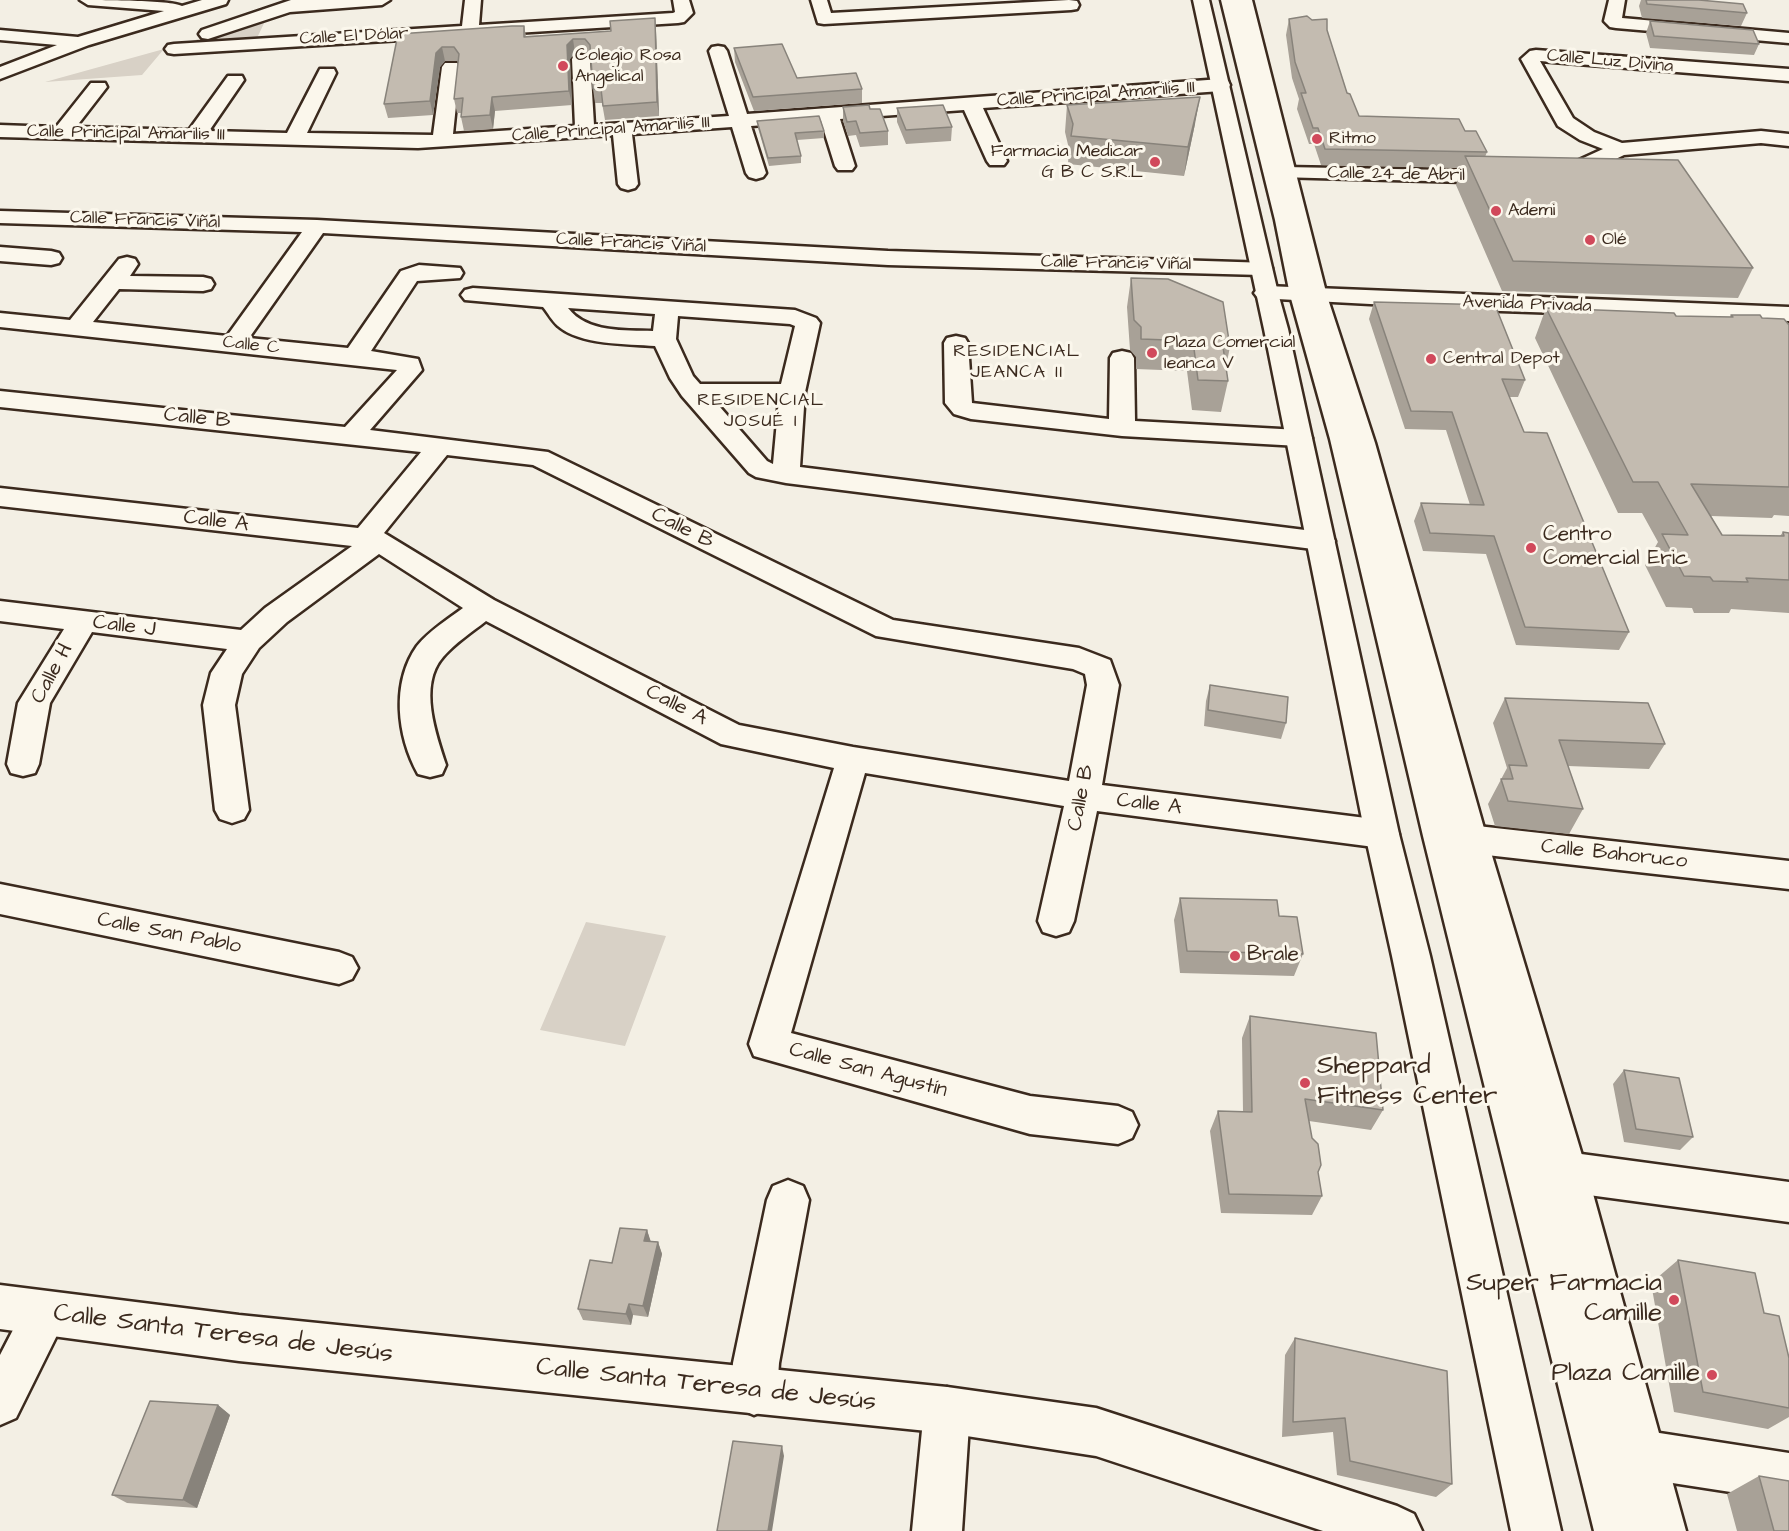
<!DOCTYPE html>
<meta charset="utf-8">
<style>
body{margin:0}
canvas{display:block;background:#f3efe4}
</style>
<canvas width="1789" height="1531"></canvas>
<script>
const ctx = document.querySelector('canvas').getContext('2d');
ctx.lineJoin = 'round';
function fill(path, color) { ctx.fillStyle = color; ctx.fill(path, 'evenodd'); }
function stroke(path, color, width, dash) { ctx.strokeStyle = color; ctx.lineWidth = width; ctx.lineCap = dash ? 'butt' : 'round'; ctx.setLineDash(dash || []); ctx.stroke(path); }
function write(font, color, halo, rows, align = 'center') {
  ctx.font = font + ' "Architects Daughter",sans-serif'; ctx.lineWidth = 6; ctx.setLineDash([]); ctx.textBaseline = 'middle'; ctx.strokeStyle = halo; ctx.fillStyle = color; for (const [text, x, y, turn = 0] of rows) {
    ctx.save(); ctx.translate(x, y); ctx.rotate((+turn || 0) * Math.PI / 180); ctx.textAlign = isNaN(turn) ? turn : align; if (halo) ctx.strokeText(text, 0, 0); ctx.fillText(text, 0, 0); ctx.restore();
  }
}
const green = new Path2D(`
 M267,17l-10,21 -65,3z
 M164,49l-22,26 -97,7z
 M586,922l80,14 -41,110 -85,-16z`);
const minor = new Path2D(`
 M80,0c18,0 91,0 102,6l20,-6h26l-2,4 -137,41 -89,34v-12l57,-22 -57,-5v-10l78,7 86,-26 -76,-6z
 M291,0h99l-8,5 -92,7 -82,27 -6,-1 -3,-4 3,-4z
 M465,0h16l-2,25 194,-12 2,-1 -2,-12h16l4,13 -9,9 -6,1 -504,31 -6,-1 -3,-4 3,-4 6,-1 288,-18z
 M811,0h16l4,13 238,-13 8,1 2,4 -2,4 -6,1 -247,14 -6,-1z
 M1609,0h16l-3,18 167,15v10l-173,-15 -6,-1 -6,-6z
 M718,46l6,1 3,4 20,63 474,-35 7,2 2,4 -2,4 -7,2 -238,17 24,53 -3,4h-14l-3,-4 -23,-51 -124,9 15,47 -3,4h-14l-3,-4 -14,-45 -70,5 15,47 -3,4 -7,2 -7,-2 -3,-4 -14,-46 -100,7 6,50 -3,4 -7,2 -7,-2 -3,-4 -5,-49 -195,13 -418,-11v-12l56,2 35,-44h14l2,4 -31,40 113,3 39,-54h14l2,4 -35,51 78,2 31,-60 2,-4h14l2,4 -29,60 126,2 9,-68 3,-4h12l3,4 -7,67 122,-8 -3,-67 3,-4h12l3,4 4,66 135,-9 -20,-65 3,-4z
 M1536,50l253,19v12l-249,-20 33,57 21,14 28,11 139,-12 28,3v12l-28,-3 -137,12 -37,18 -25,8 -7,-2 -3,-4 3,-4 48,-22 -23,-9 -22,-14 -37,-67 9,-8z
 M1284,167l220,4 7,2 3,4 -3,4 -7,2 -227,-6 -3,-4 3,-4z
 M0,211l317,9 571,31 381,12 3,5 -3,5 -8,2 -373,-10 -565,-32 -74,105 99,10 53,-77 18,-6 41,3 3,5 -3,5 -43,3 -46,70 47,8 4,11 -52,60 178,22 345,168 186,28 31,12 9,25 -17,100 280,35 12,4 5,10 -5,10 -12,4 -285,-37 -23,110 -5,11 -13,4 -13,-4 -5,-11 26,-115 -199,-33 -74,260 239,63 88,10 14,6 6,13 -6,13 -14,6 -88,-10 -276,-78 -5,-12 85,-276 -113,-24 -235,-123c-14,11 -31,22 -43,36 -25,28 -7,78 3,108l-4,9 -12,3 -12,-3c-21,-38 -27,-91 -1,-128 12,-15 31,-27 46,-38l-84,-54 -92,68 -28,26 -17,26 -7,31 14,105 -5,9 -12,4 -12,-4 -5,-9 -12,-105 8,-32 16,-24 -135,-17 -42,71 -11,61 -4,9 -12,3 -12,-3 -4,-9 11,-61 46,-74 -64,-8v-20l241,29 24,-22 87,-62 -352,-40v-18l358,40 63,-76 -421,-45v-16l345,36 52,-57 -397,-43v-14l70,7 49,-61 8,-2 8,2 3,5 -8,12 73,1 8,2 3,5 -3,5 -8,2 -84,-2 -26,33 134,14 75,-104 -302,-9zM447,455l86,10 343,171 197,33 12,5 2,11 -18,96 -216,-34 -114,-22 -245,-125 -110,-67z
 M0,247l51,4 8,2 3,5 -3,5 -8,2 -51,-4z
 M473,288l322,22 21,8 4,5 -15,69 -5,75 521,65 10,3 4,6 -4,6 -10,3 -535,-67 -30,-6 -7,-4 -67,-77 -12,-18 -15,-32c-27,-2 -76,-1 -97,-20 -6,-5 -10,-13 -15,-19l-78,-7 -4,-5 4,-5zM568,308l87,6 -2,17c-28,-1 -66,2 -85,-23zM678,316l112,8 5,2 -14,58h-81l-7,-8 -17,-37zM713,399h66l-6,65 -6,-3z
 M956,336l9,2 3,5 4,60 137,16 1,-61 3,-5 9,-2 9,2 3,5 1,63 164,9 9,2 4,6 -4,6 -9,2 -177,-10 -151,-17 -17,-5 -9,-11 -1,-60 3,-5z
 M1442,822l347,39v28l-347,-39 -12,-4 -5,-10 5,-10z
 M0,884l339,68 13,5 6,11 -6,11 -13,5 -339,-70z
 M1544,1149l245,33v40l-245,-33 -15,-6 -6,-14 6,-14z
 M788,1180l15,6 6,14 -30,163 -2,29 -7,16 -16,7 -16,-7 -7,-16 2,-29 34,-163 6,-14z
 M45,1293l16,6 6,16 -51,103 -16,7v-70l29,-56z
 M947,1387l16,7 7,16 -8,121h-50l12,-121 7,-16z
 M1640,1430l149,23v48l-149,-23 -17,-7 -7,-17 7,-17z`);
const tertiary = new Path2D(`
 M1236,0h16l75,296 48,147 112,396 100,333 99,359h-50l-91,-359 -92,-333 -104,-396 -46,-147z
 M0,1285l239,30 708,72 149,21 301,98 17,8 8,17h-99l-227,-75 -149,-23 -708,-72 -239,-32z`);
const secondary = new Path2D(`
 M1266,286l523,21v14l-288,-10 -243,-13 -4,-5 4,-5z`);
const primary = new Path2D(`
 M1193,0h16l69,293 10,36 111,505 31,122 131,575h-50l-119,-575 -27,-122 -101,-505z
 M1221,0h16l60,220 17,75 42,144 101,397 187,695h-50l-171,-695 -93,-397 -40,-144 -15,-75z`);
const wall = new Path2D(`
 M1641,0h58l48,13 -6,13 -99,-8 -3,-12z
 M1289,19l38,11 20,63 12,23 106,15 22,21 -2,5 268,111 -15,30 -236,-7 -46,-106 5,-17 -140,-3 -7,-21h-5l-12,-35 2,-10 -7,-21 -6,-43z
 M1650,21l109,23 -5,11 -104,-7 -4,-15z
 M524,26l2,10 130,-5 3,85 -54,4 -3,-17h-7l-2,-14 -2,-32 -4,-4h-12l-5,6 2,46 -77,6 -2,18 -29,2 -3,-14v-4h-4l-3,-14 4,-37 -1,-1h-12l-5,6 -7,48 -45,3 -4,-14 14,-70z
 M734,48l63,30 65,11v14l-108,8 -19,-49z
 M1067,105l128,19 -11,52 -116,-12 1,-15 -4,-17z
 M843,107l27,2 18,22v14l-28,2 -4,-12 -8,1 -5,-15z
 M897,108l55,19 -1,14 -45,3 -9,-22z
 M757,121l67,10v7l-27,2 4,16v7l-32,3 -11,-38z
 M1131,278l99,69 -4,19 2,15 -7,31 -29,-2 -5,-39 -51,-2v-12l-6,-7 -3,-43z
 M1374,302l151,78 -7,17h-9l15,35 105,200 -10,18 -103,-5 -30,-91 -63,-3 -9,-30 7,-18 49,2 -24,-75 -41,-1 -36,-110z
 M1546,308l130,8 54,1 1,-2 31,3 27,7v191l-15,-1 -2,3 -61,-2 11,19 58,1 3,-4 6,1v80l-58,-4 -2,4h-35l-2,-5 -26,-1 -21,-42 13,-23 -16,-29h-24l-83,-175z
 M1210,685l76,38 -5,16 -77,-13 2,-25z
 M1505,698l160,46 -16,25 -81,-3 15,43 -14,25 -74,-8 -7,-22 19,-36 -14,-45z
 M1180,898l99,18 24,38 -9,22 -114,-3 -6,-53z
 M1250,1016l133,94 -12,20 -62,-9 13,75 -10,19 -91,-2 -11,-82 8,-20 25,1 -1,-74z
 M1624,1070l69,67 -13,13 -56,-8 -11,-58z
 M647,1230l3,11 8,1 4,12 -14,63 -15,-2 -2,10 -48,-5 -5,-11 34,-46z
 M1678,1260l86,53 25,45v59l-21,12 -94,-17 -23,-129z
 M1295,1338l157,146 -16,13 -99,-22 -4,-43 -51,5 3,-82z
 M218,1405l12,10 -33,93 -70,-5 -15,-8z
 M1759,1476l30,55h-52l-10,-37z`);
const shadedWall = new Path2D(`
 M655,18l1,13 3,85 -2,-14z
 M573,39l2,14 -5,6 2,46 -3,-14 -2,-46z
 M442,47l3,14 -5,6 -7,48 -3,-14 6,-48z
 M492,97l3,14 -2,18 -3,-14z
 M1200,97l-5,27 -11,52 4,-29z
 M647,1230l4,12 -7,-1z
 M658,1242l4,12 -14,63 -5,-11z
 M629,1304l4,11 -2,10 -5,-11z
 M218,1405l12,10 -33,93 -14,-8z
 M782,1446l2,10 -12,75h-4z`);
const building = new Path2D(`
 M1646,0h53l44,4 4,9 -100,-9z
 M1307,16l5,4 15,-1v11l20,63 3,1 9,22 100,3 6,12h11l11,21 -162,-3 -7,-21h-5l-12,-35h5l-11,-31 -6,-43z
 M655,18l2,84 -54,4 -2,-17h-8l-3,-44 -5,-6h-12l-6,6 2,46 -77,6 -2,18 -29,2 2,-19 -9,1 5,-45 -5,-7h-12l-6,6 -6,48 -46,3 14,-70 114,-8h12v11l87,-6 -1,-10z
 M1650,21l103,9 6,14 -105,-8z
 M782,44l15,34 59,-5 6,16 -109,8 -19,-49z
 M1200,97l-12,50 -117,-11 2,-12 -6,-19z
 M869,105l1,4h10l8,22 -28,2 -4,-12 -9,1 -4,-15z
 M943,105l9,22 -46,3 -9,-22z
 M819,116l5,15 -29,2 6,23 -33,2 -11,-37z
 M1465,156l213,4 75,108 -240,-7z
 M1131,278l37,1 55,23 7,45h-7l5,34 -30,-1 -5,-39 -52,-2v-12l-7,-7z
 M1374,302l121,3 30,75 -23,-1 22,53 23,1 82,199 -104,-5 -31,-91 -64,-3 -9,-30 63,2 -32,-93 -41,-1z
 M1546,308l128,5 2,3 57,1 -2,-2h29l2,3 22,1 5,6v162l-98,-3 31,51 62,1 -1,-4 6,1v47l-43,-2 2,4 -35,-1 -3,-4 -26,-1 -22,-42 26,1 -30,-53h-25z
 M1210,685l78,12 -2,26 -78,-13z
 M1505,698l143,5 17,41 -106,-4 24,69 -75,-8 -7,-22h12l-4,-14 18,1z
 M1180,898l97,2 2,16 18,1 6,37 -116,-3z
 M1250,1016l126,17 7,77 -78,-11 7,39 6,6 3,21 -3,7 4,24 -93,-2 -11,-83 34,1z
 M1624,1070l55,8 14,59 -57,-8z
 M620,1228l27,2 -3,11 14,1 -15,64 -14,-2 -3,10 -48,-5 12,-49 22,3z
 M1678,1260l77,13 9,40 15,3 10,42v50l-86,-16z
 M1295,1338l152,33 5,113 -102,-23 -5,-43 -52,4z
 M150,1401l68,4 -35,95 -71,-5z
 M733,1441l49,5 -14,85h-51z
 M1759,1476l30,5v50h-15z`);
const markers = [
 [563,66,6,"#d1495b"],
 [1317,139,6,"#d1495b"],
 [1155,162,6,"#d1495b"],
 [1496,211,6,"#d1495b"],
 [1590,240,6,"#d1495b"],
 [1152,353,6,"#d1495b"],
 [1431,359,6,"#d1495b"],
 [1531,548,6,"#d1495b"],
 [1235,956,6,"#d1495b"],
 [1305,1083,6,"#d1495b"],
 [1674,1300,6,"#d1495b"],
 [1712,1375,6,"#d1495b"]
];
const farStreetnames = [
 ["Calle El Dólar",354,37,-3],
 ["Calle Luz Divina",1610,62,5],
 ["Calle Principal Amarilis III",1096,95,-4],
 ["Calle Principal Amarilis III",611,130,-4],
 ["Calle Principal Amarilis III",126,134,1],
 ["Calle 24 de Abril",1396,175,1],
 ["Calle Francis Viñal",145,221,2],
 ["Calle Francis Viñal",631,244,3],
 ["Calle Francis Viñal",1116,264,1],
 ["Avenida Privada",1527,305,2],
 ["Calle C",251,346,6]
];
const farPoinames = [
 ["Colegio Rosa",575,56],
 ["Angelical",575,77],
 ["Ritmo",1329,139],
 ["Farmacia Medicar",1143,152,"right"],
 ["G B C S.R.L",1143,173,"right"],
 ["Ademi",1508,211],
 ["Olé",1602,240],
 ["Plaza Comercial",1164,343],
 ["Ieanca V",1164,364],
 ["Central Depot",1443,359]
];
const farNeighbourhoodnames = [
 ["RESIDENCIAL",1017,352],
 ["JEANCA II",1017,373],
 ["RESIDENCIAL",761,401],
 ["JOSUÉ I",761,422]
];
const streetNames = [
 ["Calle B",197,419,6],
 ["Calle A",216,522,7],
 ["Calle B",682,529,27],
 ["Calle J",124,627,7],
 ["Calle H",53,674,-61],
 ["Calle A",676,706,27],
 ["Calle B",1082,798,-79],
 ["Calle A",1149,805,7],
 ["Calle Bahoruco",1614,855,6],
 ["Calle San Pablo",169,934,11],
 ["Calle San Agustín",868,1071,15]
];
const poiNames = [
 ["Centro",1543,536],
 ["Comercial Eric",1543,560],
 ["Brale",1247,956]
];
const nearPoinames = [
 ["Sheppard",1317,1068,"left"],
 ["Fitness Center",1317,1098,"left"],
 ["Super Farmacia",1662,1285],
 ["Camille",1662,1315],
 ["Plaza Camille",1700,1375]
];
const nearStreetnames = [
 ["Calle Santa Teresa de Jesús",223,1335,7],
 ["Calle Santa Teresa de Jesús",706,1386,6]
];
fill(green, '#d8d1c6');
stroke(minor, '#3b2a1e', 5);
stroke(tertiary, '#3b2a1e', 5);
stroke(secondary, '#3b2a1e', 5);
stroke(primary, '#3b2a1e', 5);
fill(minor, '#fbf7ec');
fill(tertiary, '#fbf7ec');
fill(secondary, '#fbf7ec');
fill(primary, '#fbf7ec');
fill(wall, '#a8a197');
fill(shadedWall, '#88837b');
fill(building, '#c3bbb0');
stroke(building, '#88837b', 1.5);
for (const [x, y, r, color] of markers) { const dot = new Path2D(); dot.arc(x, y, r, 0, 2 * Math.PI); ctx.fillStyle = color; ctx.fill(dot); stroke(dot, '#fbf7ec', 2); }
write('18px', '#3b2a1e', '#fbf7ec', farStreetnames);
write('18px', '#3b2a1e', '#fbf7ec', farPoinames, 'left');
ctx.letterSpacing = '1.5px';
write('18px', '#3b2a1e', '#fbf7ec', farNeighbourhoodnames);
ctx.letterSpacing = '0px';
write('21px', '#3b2a1e', '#fbf7ec', streetNames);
write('21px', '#3b2a1e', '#fbf7ec', poiNames, 'left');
write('26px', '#3b2a1e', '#fbf7ec', nearPoinames, 'right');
write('26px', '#3b2a1e', '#fbf7ec', nearStreetnames);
</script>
